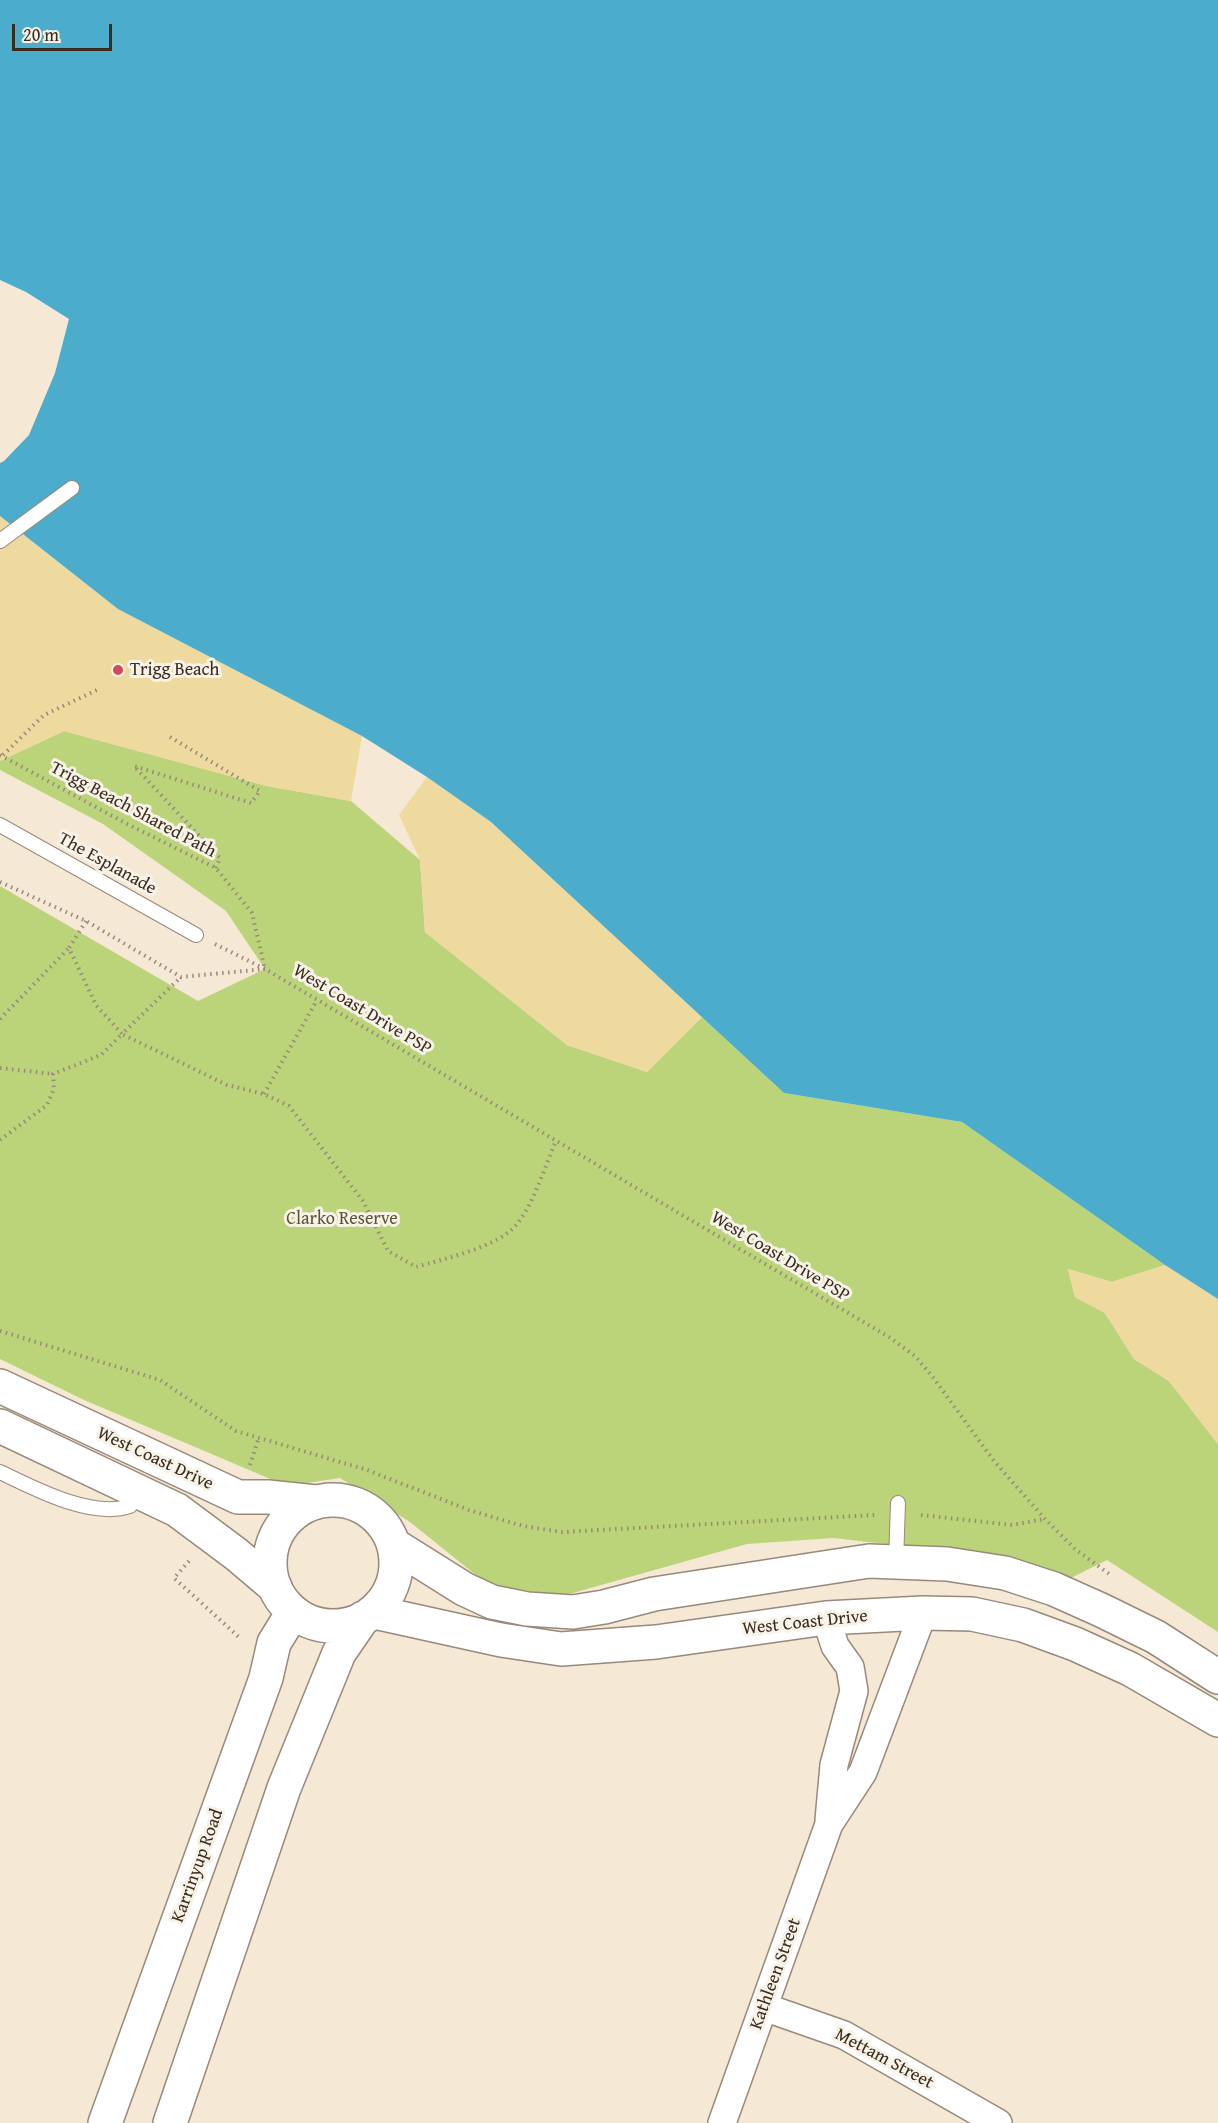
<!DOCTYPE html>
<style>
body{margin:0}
#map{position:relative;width:1218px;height:2123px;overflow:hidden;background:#f5e8d5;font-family:"Gentium Book Plus",serif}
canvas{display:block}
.scale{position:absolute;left:12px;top:24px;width:100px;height:27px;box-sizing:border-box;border:3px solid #3b2a1e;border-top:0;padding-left:8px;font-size:18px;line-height:21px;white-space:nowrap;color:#3b2a1e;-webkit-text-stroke:4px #f7f3e8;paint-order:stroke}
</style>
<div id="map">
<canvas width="1218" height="2123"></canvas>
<div class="scale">20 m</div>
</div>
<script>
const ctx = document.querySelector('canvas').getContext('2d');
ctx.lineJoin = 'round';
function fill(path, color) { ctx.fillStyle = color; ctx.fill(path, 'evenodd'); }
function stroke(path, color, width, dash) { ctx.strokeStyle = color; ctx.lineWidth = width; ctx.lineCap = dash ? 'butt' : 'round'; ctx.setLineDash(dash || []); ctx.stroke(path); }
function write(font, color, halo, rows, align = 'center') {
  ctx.font = font + ' "Gentium Book Plus",serif'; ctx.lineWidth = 6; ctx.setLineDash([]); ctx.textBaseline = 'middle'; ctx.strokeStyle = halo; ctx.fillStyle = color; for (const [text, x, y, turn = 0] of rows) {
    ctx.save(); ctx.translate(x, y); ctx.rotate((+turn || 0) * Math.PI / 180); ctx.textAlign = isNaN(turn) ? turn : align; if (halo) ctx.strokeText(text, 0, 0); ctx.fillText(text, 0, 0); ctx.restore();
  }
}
const green = new Path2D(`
 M64,731l203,55 84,15 69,59 5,72 142,113 80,27 55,-55 82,76 178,29 203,143 -53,17 -44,-13 7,28 30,16 29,46 35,22 49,63v188l-111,-72 -36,18 -71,-21 -167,-19 -86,6 -185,52 -75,-12 -77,-62 -70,-44 -53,8 -203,-86 -84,-41v-473l198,115 67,-32 -39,-58 -123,-87 -103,-54v-9z`);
const sand = new Path2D(`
 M0,516l118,93 244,127 -11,65 -84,-15 -203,-55 -64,30z
 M427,777l64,45 211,195 -55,55 -80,-27 -142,-113 -5,-72 -21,-45z
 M1165,1265l53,34v145l-49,-63 -35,-22 -29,-46 -30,-16 -7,-28 44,13z`);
const water = new Path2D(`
 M0,0h1218v1299l-53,-34 -203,-143 -178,-29 -293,-271 -64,-45 -65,-41 -244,-127 -118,-93v-53l4,-2 25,-26 26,-62 14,-54 -43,-27 -26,-12z`);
const path = new Path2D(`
 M170,737l90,54 -9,12 -117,-37 86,92 -4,10
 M0,755l127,69 89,44 36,45 13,56
 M3,755l41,-40 53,-25
 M0,882l86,39 95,56 84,-8
 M86,921l-17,27 27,57 26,29 59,-57
 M215,944l50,25 624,368 26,19 17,20 62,85 51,58 30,30 37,27
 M0,1019l69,-71
 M0,1068l53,6
 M264,1094l53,-94
 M0,1140l47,-35 7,-16 -1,-15 48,-19 21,-21 105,51 37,9 25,12 74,95 25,50 28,16c27,-8 83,-20 101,-43 18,-23 27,-56 39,-83
 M0,1331l160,49 76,51 131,39 102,40 54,16 39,6 313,-17
 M250,1465l9,-28
 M921,1515l91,10 32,-6
 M189,1561l-15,17 67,61`);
const service = new Path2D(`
 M0,541l72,-53
 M0,825l196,110
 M0,1472c35,17 92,47 130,34l8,-13
 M896,1562l2,-59`);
const minor = new Path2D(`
 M826,1618l9,28 15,21 4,24 -20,74 -5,55
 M764,2007l80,28 154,88
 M722,2123l107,-299 34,-52 60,-159`);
const tertiary = new Path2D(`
 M0,1386l238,111h30l48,5
 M0,1426l177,84 59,44 39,33`);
const secondary = new Path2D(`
 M270 1563a63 63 0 1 1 126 0a63 63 0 1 1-126 0Z
 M394,1545l70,44 28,13 35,7 46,3 31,-5 50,-13 215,-33 78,3 58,9 49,16 47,21 55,27 62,40
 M374,1612l127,28 60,9 95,-7 170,-24 97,-5 49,1 51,11 52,19 55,25 88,51
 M105,2123l161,-445 8,-35 19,-31
 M170,2123l114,-335 55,-135 24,-35`);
const markers = [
 [118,670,6,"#d1495b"]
];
const poiNames = [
 ["Trigg Beach",130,670]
];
const streetNames = [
 ["Trigg Beach Shared Path",133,810,28],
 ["The Esplanade",107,864,29],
 ["West Coast Drive PSP",362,1010,31],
 ["West Coast Drive PSP",780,1257,31],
 ["West Coast Drive",155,1459,25],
 ["West Coast Drive",805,1623,-6],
 ["Karrinyup Road",198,1866,-70],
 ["Kathleen Street",776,1974,-70],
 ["Mettam Street",884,2059,28]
];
const parkNames = [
 ["Clarko Reserve",342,1219]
];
fill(green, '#bcd479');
fill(sand, '#eeda9e');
fill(water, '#4baccb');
stroke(service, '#98897a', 16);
stroke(minor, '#98897a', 30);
stroke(tertiary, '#98897a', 36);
stroke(secondary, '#98897a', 36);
stroke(path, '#98897a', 4, [1.5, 4.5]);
stroke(service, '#fff', 14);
stroke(minor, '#fff', 27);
stroke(tertiary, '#fff', 33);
stroke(secondary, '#fff', 33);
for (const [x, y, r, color] of markers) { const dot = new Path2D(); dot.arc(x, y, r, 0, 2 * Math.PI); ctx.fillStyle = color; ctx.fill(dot); stroke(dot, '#f7f3e8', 2); }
write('18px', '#3b2a1e', '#f7f3e8', poiNames, 'left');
write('18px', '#3b2a1e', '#f7f3e8', streetNames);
write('18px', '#5b5435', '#f7f3e8', parkNames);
</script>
